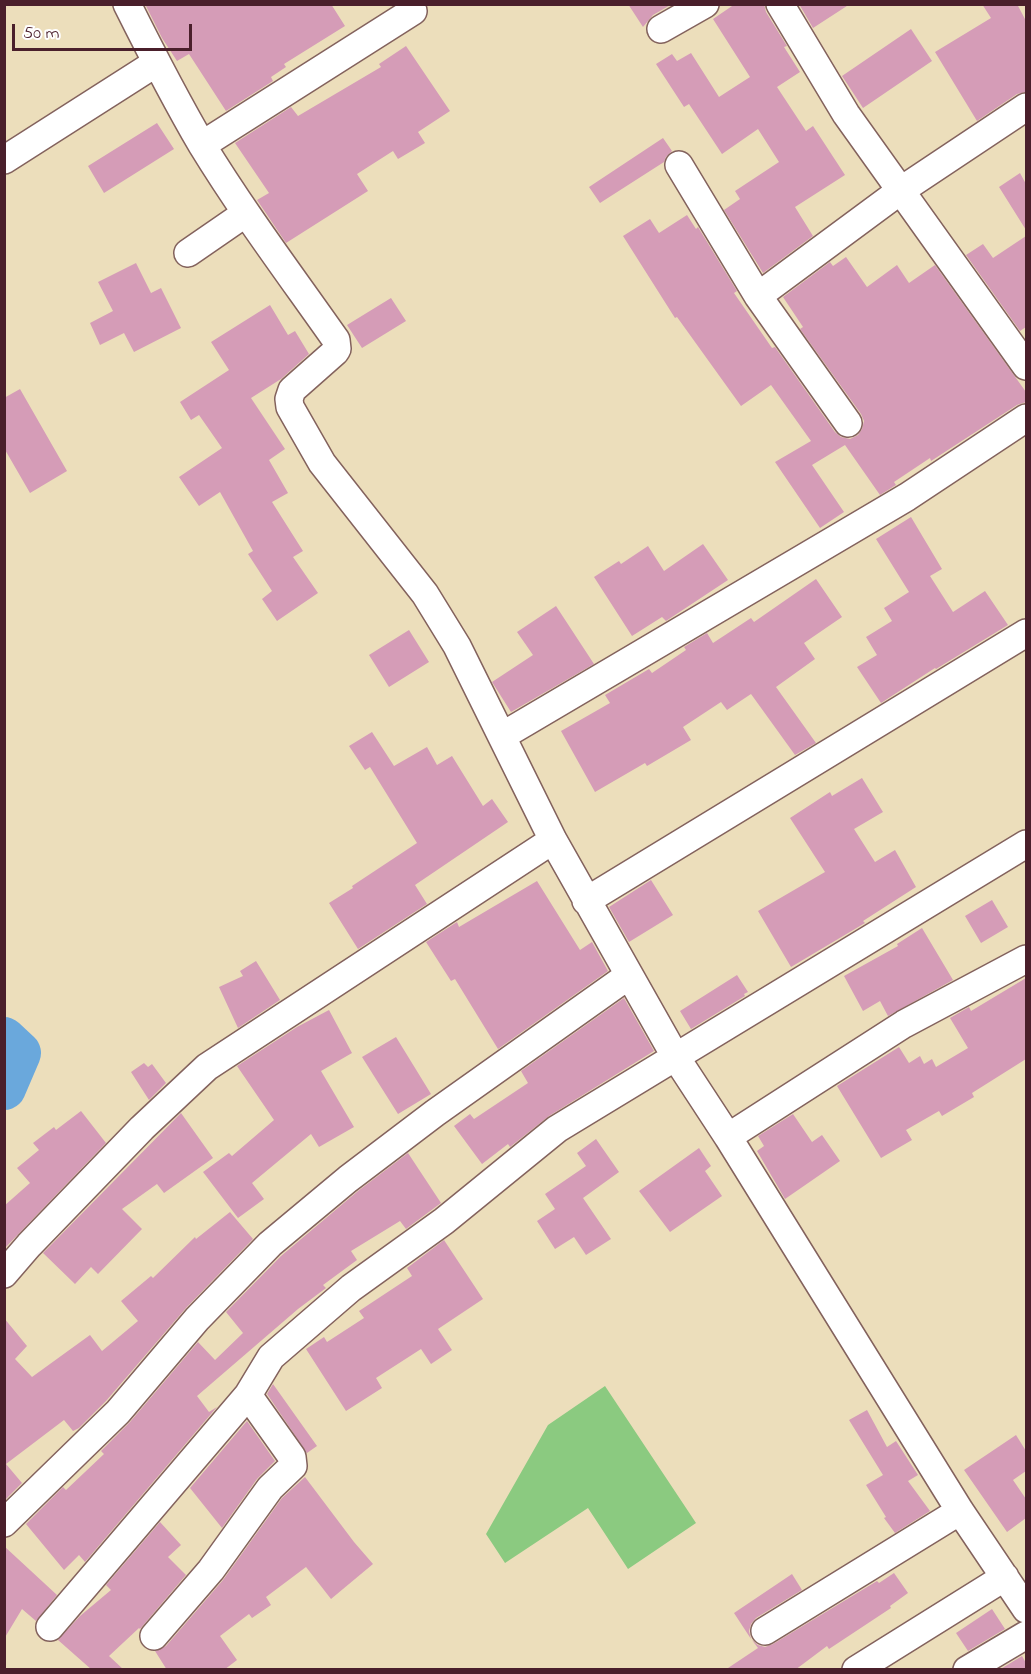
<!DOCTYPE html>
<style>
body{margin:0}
#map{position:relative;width:1031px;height:1674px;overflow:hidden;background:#ecdebb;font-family:"Indie Flower",sans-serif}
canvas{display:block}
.frame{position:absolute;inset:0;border:6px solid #4a1f2b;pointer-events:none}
.scale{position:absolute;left:12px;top:24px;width:180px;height:27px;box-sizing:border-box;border:3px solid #4a1f2b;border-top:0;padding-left:8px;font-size:18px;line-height:21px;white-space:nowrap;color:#4a1f2b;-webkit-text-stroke:4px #fff;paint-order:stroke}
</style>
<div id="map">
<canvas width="1031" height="1674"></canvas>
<div class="frame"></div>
<div class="scale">50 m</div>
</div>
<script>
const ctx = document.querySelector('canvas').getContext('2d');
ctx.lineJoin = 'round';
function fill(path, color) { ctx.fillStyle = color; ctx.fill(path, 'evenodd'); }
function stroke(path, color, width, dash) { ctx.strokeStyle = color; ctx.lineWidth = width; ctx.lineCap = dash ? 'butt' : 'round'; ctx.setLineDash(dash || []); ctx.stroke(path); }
const green = new Path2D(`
 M605,1386l91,137 -68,46 -40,-61 -83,55 -19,-29 62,-109z`);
const river = new Path2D(`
 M4,1039l15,14 -15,35`);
const building = new Path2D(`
 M145,4h186l14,22 -61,38 2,3 -15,10 2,4 -47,30 -37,-57 -12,7 -15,-23z
 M628,4h44l-19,11 -10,12z
 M735,4h29l2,8 21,34 -3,1 16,25 -23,15 29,44 7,-5 32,49 -50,32 18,29 -50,37 -39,-63 16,-11 -5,-8 44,-29 -21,-33 -36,25 -33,-50 -5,3 -28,-43 16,-10 5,7 14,-8 28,44 31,-20 -37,-58z
 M799,4h51l-37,24z
 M982,4h35l9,17v71l-9,2 -40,27 -42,-69 56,-34z
 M911,29l21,32 -69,47 -21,-32z
 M406,46l44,65 -32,21 7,11 -27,16 -5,-8 -36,23 11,17 -82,52 -29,-43 12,-7 -34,-50 56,-36 7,9 83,-49 -2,-3z
 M157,123l17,26 -70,44 -16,-27z
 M663,138l9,13 -6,6 -2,5 -64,41 -11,-16z
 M1020,173l6,11v46l-27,-43z
 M687,215l9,14 2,-2 39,64 -3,2 38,55 3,-1 60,85 6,5 9,2 8,-4 4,-6 2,-8 -3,-7 -61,-85 3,-2 -20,-30 47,-35 3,4 13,-9 21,30 30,-22 12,18 26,-18 91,127v10l-9,3 -86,56 -1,-3 -36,24 2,3 -16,10 -35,-50 -33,20 32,47 -24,16 -45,-66 36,-21 -40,-56 -30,21 -64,-89 -2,1 -52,-82 27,-17 9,14z
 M1026,236v91l-6,4 -54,-76 17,-11 10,14z
 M136,263l15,30 10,-5 20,40 -47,24 -10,-19 -24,12 -10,-22 23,-12 -15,-29z
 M391,298l15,23 -44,27 -15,-23z
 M270,305l18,30 7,-4 14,23 -28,25 -30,19 34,51 -16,11 19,33 -16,9 31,49 -10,6 25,36 -41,28 -15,-22 10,-8 -24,-37 5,-3 -33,-59 -21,14 -20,-29 43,-29 -23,-33 -8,5 -11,-18 49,-32 -18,-28z
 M20,389l47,82 -37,22 -26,-45v-50z
 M911,517l31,52 -12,7 23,36 32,-21 23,34 -72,44 -1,-1 -54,35 -24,-36 20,-12 -11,-18 26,-16 -8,-13 25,-16 -33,-53z
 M703,544l25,36 -62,41 -4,-4 -30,19 -38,-59 25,-16 2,3 27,-18 16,25z
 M816,579l26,38 -38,26 11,16 -39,28 40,56 -21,12 -44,-61 -24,16 -6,-8 -38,25 8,13 -44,26 -2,-3 -50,29 -34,-61 49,-28 -5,-8 44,-26 3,4 34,-23 -2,-3 23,-14 6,10 38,-25 3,4z
 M556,606l38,58 -83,48 -19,-30 41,-27 -16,-23z
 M409,630l20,32 -40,25 -20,-32z
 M372,732l22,34 33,-19 10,18 15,-9 31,50 9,-7 16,23 -93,63 12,19 -69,45 -29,-46 24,-15 -1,-2 65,-43 -47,-76 -5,3 -16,-24z
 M862,778l21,34 -29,17 21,33 20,-12 21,37 -53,34 2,2 -74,44 -33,-56 67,-39 -35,-54 40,-26 2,4z
 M651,880l22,35 -44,27 -20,-35z
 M537,881l43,69 12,-8 16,29 -110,78 -43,-70 -4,2 -25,-39 31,-20 2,5z
 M992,900l16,27 -27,16 -16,-27z
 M922,928l31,52 -65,36 -8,-15 -17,10 -19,-35 54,-30 -1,-2z
 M256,961l24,39 -42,28 -19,-41 24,-11 -3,-5z
 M737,975l11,17 -4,2 1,2 -54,33 -11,-18z
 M1026,978v81l-54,34 2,4 -32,19 -3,-5 -33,19 6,10 -31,18 -44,-72 62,-39 10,16 11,-7 4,8 8,-5 4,8 32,-19 -18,-30 19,-11 2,4z
 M624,998l30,53 -105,65 -39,31 -2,-3 -26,20 -28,-38 16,-12 4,5 54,-36 -7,-12z
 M329,1010l23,43 -31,18 33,56 -35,20 -8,-13 -59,49 12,16 -26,19 -35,-46 26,-19 3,3 42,-36 -37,-54 60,-39z
 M396,1037l35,57 -33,20 -36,-57z
 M144,1063l4,4 4,-3 14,19 -17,17 -18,-28z
 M81,1111l25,32 -102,106v-43l26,-23 -13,-15 22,-18 -6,-7 21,-16 2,3z
 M181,1113l32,45 -49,35 -7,-9 -35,25 20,20 -44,45 -7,-7 -16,17 -32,-31z
 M793,1114l19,28 10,-7 18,26 -55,38 -28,-48 7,-5 -6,-10z
 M596,1139l23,33 -36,26 28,41 -25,16 -12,-18 -19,12 -18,-28 18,-12 -10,-15 41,-28 -9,-13z
 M699,1148l12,18 -6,5 17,25 -52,36 -31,-41z
 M408,1153l33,50 -35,26 -6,-8 -49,30 6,9 -34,25 3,3 -28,21 -101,87 12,16 8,-5 -132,155 -6,-7 -15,15 -38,-46 37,-37 3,3 38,-36 -3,-3 29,-29 68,-80 17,18 28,-27 -17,-21 55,-56 77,-65z
 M230,1212l23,27 -67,69 -80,93 -27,27 -6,3 -9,-11 -58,44 16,19 -16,16 -2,-181 23,28 -12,13 17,18 58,-42 12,16 36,-30 -17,-20 30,-25 2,2 42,-41 1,2z
 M444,1240l39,59 -45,30 14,21 -21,14 -10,-15 -45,29 6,10 -36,23 -40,-62 18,-12 3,5 37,-24 -5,-7 53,-35 -5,-8z
 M273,1384l44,62 -10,7 -40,-59z
 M867,1410l20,37 9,-6 22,34 -10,6 22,30 -35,22 -11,-15 2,-1 -20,-32 17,-10 -34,-55z
 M247,1421l28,40 -18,18 -35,49 -32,-40z
 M1016,1435l10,16v20l-13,9 13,19v19l-19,14 -43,-62z
 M305,1477l49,65 19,22 -42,35 -25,-32 -40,30 5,8 -19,13 -3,-4 -29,22 17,24 -13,10h-57l-12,-19 11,-5 57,-66 59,-82z
 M160,1522l21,23 -13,12 18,18 -46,54 -1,-1 -30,28 15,14h-32l-34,-30 22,-24 31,-26 -5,-5z
 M4,1546l53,49 -21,26 -14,-12 -18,30z
 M894,1573l14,20 -18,13 1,2 -62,41 -2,-3 -32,24h-70l33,-22 -6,-8 6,5 7,2 8,-3 104,-63 2,2z
 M792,1574l10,16 -46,28 -5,6 -2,7 2,8 -17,-26z
 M992,1609l13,20 -37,22 -12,-18z
 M1022,1656l4,7v7h-27z`);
const minor = new Path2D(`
 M127,4c24,48 48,95 75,141 41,67 89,131 134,195l1,9 -2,3 -43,38 -3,9 1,8 32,56 103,131 32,52 96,194 122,216 53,81 232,374 66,98
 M780,4l66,110 180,252
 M661,29l44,-25
 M202,145l211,-134
 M4,160l152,-97
 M679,165l79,131 90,127
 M188,253l58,-40
 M758,296l142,-105 126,-84
 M502,736l405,-239 119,-79
 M586,901l440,-268
 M728,1137l176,-113 122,-65
 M4,1274l25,-29 113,-117 65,-61 346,-227
 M4,1523l114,-111 79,-93 73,-75 78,-65 87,-66 193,-137
 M50,1627l198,-232 23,-38 80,-69 93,-67 113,-92 469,-285
 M765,1631l195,-120
 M154,1636l57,-66 59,-82 23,-22 -1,-9 -44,-62
 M856,1670l149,-93
 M967,1670l59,-35`);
fill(green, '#8bca80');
stroke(river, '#6aa8dc', 44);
fill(building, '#d59cb7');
stroke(minor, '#83625d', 30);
stroke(minor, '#fff', 27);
</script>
